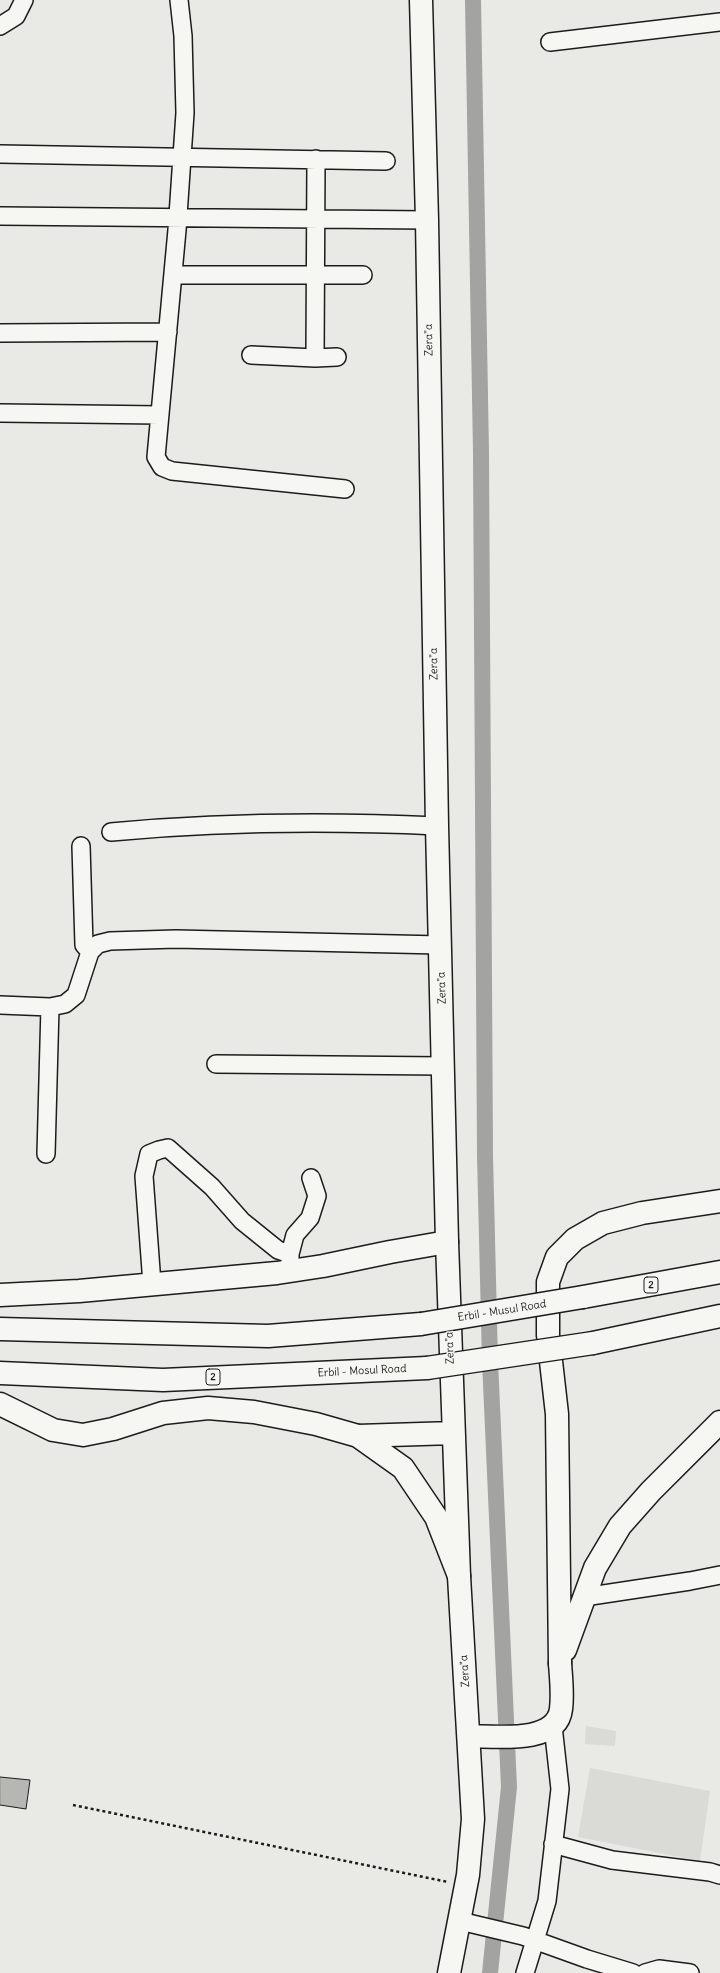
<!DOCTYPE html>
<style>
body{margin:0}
canvas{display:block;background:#e9e9e5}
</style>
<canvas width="720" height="1973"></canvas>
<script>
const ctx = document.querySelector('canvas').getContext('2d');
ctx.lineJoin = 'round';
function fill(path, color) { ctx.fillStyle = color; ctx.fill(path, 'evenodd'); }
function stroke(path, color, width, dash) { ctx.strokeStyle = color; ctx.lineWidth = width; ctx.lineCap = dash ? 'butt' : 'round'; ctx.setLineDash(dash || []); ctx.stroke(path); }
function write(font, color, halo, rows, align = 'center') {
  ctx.font = font + ' Delius,sans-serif'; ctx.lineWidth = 3; ctx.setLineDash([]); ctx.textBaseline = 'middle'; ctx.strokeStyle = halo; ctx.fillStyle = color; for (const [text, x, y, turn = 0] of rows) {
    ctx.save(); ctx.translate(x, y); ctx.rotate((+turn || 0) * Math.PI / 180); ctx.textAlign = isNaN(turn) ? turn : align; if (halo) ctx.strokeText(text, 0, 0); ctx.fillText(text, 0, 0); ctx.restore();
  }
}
const built = new Path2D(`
 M586,1726l30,5 -1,15 -30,-2z
 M590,1768l120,23 -10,70 -122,-24z`);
const canal = new Path2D(`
 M473,0l8,452 4,704 5,205 19,426 -19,186`);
const building = new Path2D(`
 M0,1777l30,3 -4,29 -26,-4z`);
const path = new Path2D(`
 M73,1805l375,77`);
const street = new Path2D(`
 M179,0l4,36 2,77 -8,117 -21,227 6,10 10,4 173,18
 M0,26l16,-10 8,-16
 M550,42l170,-20
 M0,154l386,7
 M0,216l427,4
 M173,275h190
 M0,333l168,-1
 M251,355l64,3 22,-1
 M315,358l1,-199
 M0,413l160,2
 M111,832c109,-10 217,-11 326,-6
 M81,846l3,99 6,7
 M0,1005l50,2 15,-3 11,-9 14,-43 8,-8 12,-3 66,-2 264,6
 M216,1064l228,2
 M46,1154l4,-147
 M290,1265v-11l5,-19 15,-17 7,-22 -6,-18
 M152,1284l-8,-108 5,-22 10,-4 9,-2 44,39 30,34 36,29 12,4
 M584,1597l106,-16 30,-6
 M553,1844l59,16 98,12 10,3
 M460,1921l63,15 64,23 46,14
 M525,1973l22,-72 13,-112 -7,-63
 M645,1973l14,-4 31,4`);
const secondary = new Path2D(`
 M421,0l6,220 10,606 10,416 12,334 14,243 -5,56 -19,98
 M358,1436l95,-3
 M469,1736c25,0 88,9 92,-27 2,-15 0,-31 -1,-46`);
const highway = new Path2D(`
 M0,1295l79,-4 198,-18 46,-7 67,-14 57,-10
 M583,1297l137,-25
 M0,1329l268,7 153,-12
 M593,1343l127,-27
 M0,1373l163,7 264,-12
 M0,1404l53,26 30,5 30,-6 50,-16 45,-5 46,4 62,12 42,12 45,32 33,49 23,59
 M565,1650l30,-82 25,-42 31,-35 69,-69
 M560,1663l-3,-249 -9,-79v-53l9,-25 18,-18 28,-16 39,-10 78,-12`);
const highwayBridge = new Path2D(`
 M421,1324l162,-27
 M427,1368l166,-25`);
const shields = [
 [651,1285,14],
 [213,1377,14]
];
const shieldNames = [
 ["2",651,1285],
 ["2",213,1377]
];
const streetNames = [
 ["Zera\"a",429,340,-91],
 ["Zera\"a",434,664,-91],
 ["Zera\"a",442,988,-92],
 ["Erbil - Musul Road",502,1311,-9],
 ["Zera\"a",450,1348,-92],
 ["Erbil - Mosul Road",362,1371,-3],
 ["Zera\"a",465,1671,-94]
];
fill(built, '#dadad6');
stroke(canal, '#a3a3a1', 16);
fill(building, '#b6b6b3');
stroke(building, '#1c1c1c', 1);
stroke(street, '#1c1c1c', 20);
stroke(secondary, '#1c1c1c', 25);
stroke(highway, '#1c1c1c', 25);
stroke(path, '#1c1c1c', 2.5, [3, 3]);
stroke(street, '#f6f6f2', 17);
stroke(secondary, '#f6f6f2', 22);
stroke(highway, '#f6f6f2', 22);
stroke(highwayBridge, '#1c1c1c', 25, []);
stroke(highwayBridge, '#f6f6f2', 22);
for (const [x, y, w] of shields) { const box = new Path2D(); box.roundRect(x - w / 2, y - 8, w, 16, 3); ctx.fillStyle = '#f6f6f2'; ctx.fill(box); stroke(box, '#1c1c1c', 1); }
write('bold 10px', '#1c1c1c', null, shieldNames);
write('11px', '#1c1c1c', '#f6f6f2', streetNames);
</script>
